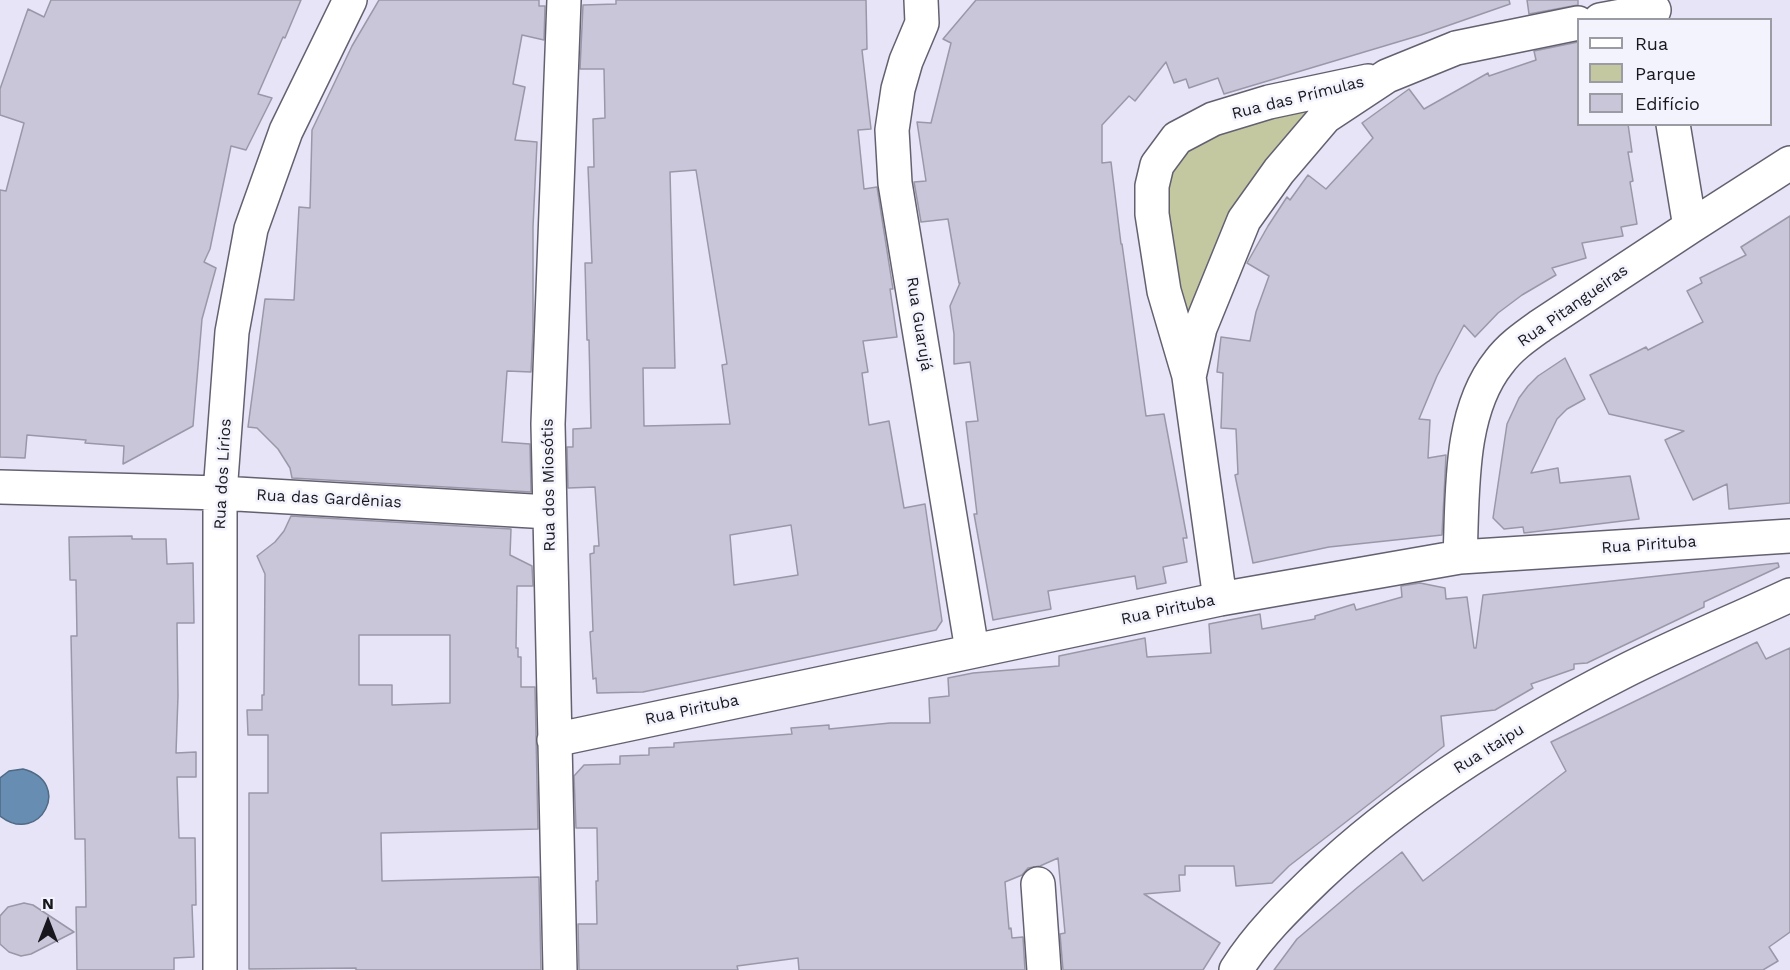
<!DOCTYPE html>
<meta charset="utf-8">
<style>
body{margin:0}
#map{position:relative;width:1790px;height:970px;overflow:hidden;background:#e6e4f6;font-family:"Work Sans",sans-serif}
canvas{display:block}
.legend{position:absolute;left:1577px;top:18px;width:195px;height:108px;box-sizing:border-box;background:#f3f3fd;border:2px solid #9b9ba3;margin:0;padding:8px 10px;list-style:none;font-size:18px;color:#18171d}
.legend li{display:flex;align-items:center;gap:12px;height:30px}
.legend b{width:30px;border:2px solid #9b9ba3}
.north{position:absolute;left:18px;top:892px;width:60px;height:60px;-webkit-text-stroke:4px #f3f3fd;paint-order:stroke;rotate:0deg;font-size:16px;font-weight:700;line-height:24px;text-align:center;color:#18171d}
.north::after{content:'';display:block;margin:auto;width:21px;height:27px;background:#18171d;clip-path:polygon(50% 0,100% 100%,50% 72%,0 100%)}
</style>
<div id="map">
<canvas width="1790" height="970"></canvas>
<ul class="legend">
<li><b style="height:8px;background:#fff"></b>Rua</li>
<li><b style="height:16px;background:#c4c8a1"></b>Parque</li>
<li><b style="height:16px;background:#c8c6d8"></b>Edifício</li>
</ul>
<div class="north">N</div>
</div>
<script>
const ctx = document.querySelector('canvas').getContext('2d');
ctx.lineJoin = 'round';
function fill(path, color) { ctx.fillStyle = color; ctx.fill(path, 'evenodd'); }
function stroke(path, color, width, dash) { ctx.strokeStyle = color; ctx.lineWidth = width; ctx.lineCap = dash ? 'butt' : 'round'; ctx.setLineDash(dash || []); ctx.stroke(path); }
function write(font, color, halo, rows, align = 'center') {
  ctx.font = font + ' "Work Sans",sans-serif'; ctx.lineWidth = 5; ctx.setLineDash([]); ctx.textBaseline = 'middle'; ctx.strokeStyle = halo; ctx.fillStyle = color; for (const [text, x, y, turn = 0] of rows) {
    ctx.save(); ctx.translate(x, y); ctx.rotate((+turn || 0) * Math.PI / 180); ctx.textAlign = isNaN(turn) ? turn : align; if (halo) ctx.strokeText(text, 0, 0); ctx.fillText(text, 0, 0); ctx.restore();
  }
}
const green = new Path2D(`
 M1313,104l-124,214 -13,-5 -15,-126 25,-44z`);
const water = new Path2D(`
 M23,769c51,13 17,78 -23,47v-38l9,-7z`);
const building = new Path2D(`
 M51,0h250l-16,38 -2,-1 -25,57 14,4 -26,52 -15,-4 -21,103 -6,13 12,6 -14,51 -9,107 -70,38 1,-18 -39,-3 1,-3 -59,-5 -2,23 -25,-1v-267l6,1 18,-68 -24,-8v-26l28,-80 16,8z
 M379,0h160v6h6l-1,34 -22,-5 -9,49 12,3 -10,53 22,2 -4,85v104l-2,41 -24,-1 -5,71 28,2 1,48 -239,-14 -2,-10 -12,-19 -21,-21 -9,-1 17,-128 29,1 5,-93 11,1 2,-78 40,-84z
 M616,0h250l1,49 -5,1 9,79 -13,1 6,59 13,-2 16,102h-3l7,48 -34,4 5,31 -6,1 7,52 20,-4 15,87 21,-4 17,117 -6,9 -293,62 -46,1 -1,-15 -3,1 -3,-47 3,-1 -3,-77 4,-1v-7h5l-4,-59 -27,1 -1,-41h6v-18l18,-1 -2,-88h-2l-2,-77h7l-4,-96h6l-1,-48 12,-1 -1,-49h-24l3,-64 33,-1zM696,170l31,194 -5,1 8,59 -86,2 -1,-58h32l-5,-196zM791,525l7,50 -64,10 -4,-50z
 M976,0h533l1,4 -89,31 -197,59 -6,-16 -29,10 -3,-9 -12,4 -8,-21 -31,39 -6,-5 -27,29v38l9,-1 10,82h1l24,172 18,-2 23,124h-4l4,24 -24,5 3,16 -29,6 -2,-13 -87,15 3,18 -58,11 -19,-106h3l-11,-92 12,-1 -8,-59 -16,2v-30l-4,-28 10,-23h-1l-11,-64 -27,3 -7,-40 12,-1 -9,-59 14,1 20,-80 -8,-4z
 M1527,0h51v5l-49,9z
 M1578,42v82h50l4,28h-4l5,29 -3,1 7,42 -16,3 2,9 -41,7 4,15 -34,10 4,7 -34,20 -24,18 -23,24 -11,-12 -27,51 -18,43 11,1 -2,38 18,-3 -4,80 -113,12 -76,16 -18,-88 3,-1 -2,-45 -15,-1 2,-55 -6,-1 4,-35 29,4 6,-29 13,-36 -22,-13 21,-37 19,-29 3,3 18,-25 18,14 47,-51 -11,-15 47,-34 15,20 64,-36 1,3 47,-16 -2,-9z
 M1790,216v287l-61,6 -2,-25 -34,16 -28,-60 19,-9 -75,-17 -19,-39 56,-28 2,3 55,-28 -16,-31 15,-8 -2,-5 46,-23 -5,-8z
 M1565,358l20,41 -18,10 -10,10 -26,54 27,-5 2,15 70,-7 9,43 -115,14 -1,-6 -19,2 -11,-11 14,-94 12,-26 9,-12 10,-10z
 M291,516l220,13 -1,26 22,11 1,20h-16l-1,62h2v9h3v30h14l3,142 -157,4 1,48 157,-4 2,93h-185v-2l-107,1v-176h19v-58h-20l-1,-25h15v-15h2l1,-121 -8,-18 18,-14 9,-11zM359,635h91v68l-58,2v-20h-33z
 M132,536v3h34l1,25 26,-1 1,60h-17l1,73 -2,57 20,-1v25h-19l2,61h16l1,67h-4l2,52 -20,1v12h-97l-1,-63h10l-1,-68h-10l-4,-203h6l-1,-56h-6l-1,-43z
 M1778,563l1,4 -75,35v5l-117,56 -13,1v5l-43,15 2,4 -38,22 -54,6 3,30 -155,120 -17,17 -36,3 -2,-20h-49v9h-6l1,16 -36,3 76,49 -17,27h-140l-3,-36 5,-1 -7,-75 -18,8 -12,2 -6,7 -17,7 4,47 2,-1 1,10 11,-1 2,33h-226l-1,-12 -61,8 1,4h-159l-1,-46h19l-1,-43h2l-1,-53h-21l-2,-52 10,-11 36,-1v-8l29,-1v-7l25,-1v-4l118,-9 -1,-6 38,-3v4l61,-6h40l-1,-25 20,-2 -1,-18 25,-5 86,-7v-10l86,-18 2,19 64,-4 -2,-29 51,-10 2,15 53,-10v-3l39,-12 2,6 46,-13 -1,-11 19,-3 25,5 1,11 21,-2 7,51h2l7,-53z
 M1757,642l9,17 24,-11v284l-21,15 9,14 -15,9h-489l23,-31 61,-52 44,-35 21,29 143,-110 -15,-29z
 M24,903l9,2 41,27 -43,22 -10,2 -12,-4 -9,-8v-28l8,-9z`);
const minor = new Path2D(`
 M921,0l1,23 -16,38 -8,28 -6,41 3,53 77,467
 M1600,20l54,-10
 M1673,124l17,103
 M1189,376l-25,-85 -12,-77v-28l5,-21 20,-27 36,-19 56,-17 99,-21
 M0,487l220,6 329,19
 M1460,557c3,-62 -2,-144 39,-195 11,-15 27,-26 41,-36l150,-99 100,-64
 M1220,599l-31,-222 11,-49 44,-108 35,-49 46,-54 62,-41 69,-28 122,-25
 M554,740l666,-141 240,-42 330,-21
 M1038,884l6,86
 M220,970v-477l12,-161 19,-103 35,-98 64,-131
 M560,970l-12,-546 16,-424
 M1236,970c22,-35 51,-63 81,-92 87,-83 196,-150 304,-205 55,-28 113,-52 169,-78`);
const streetNames = [
 ["Rua das Prímulas",1298,98,-14],
 ["Rua Pitangueiras",1573,306,-35],
 ["Rua Guarujá",919,324,81],
 ["Rua dos Lírios",223,474,-87],
 ["Rua dos Miosótis",549,485,-91],
 ["Rua das Gardênias",329,499,3],
 ["Rua Pirituba",1649,545,-4],
 ["Rua Pirituba",1168,610,-12],
 ["Rua Pirituba",692,710,-12],
 ["Rua Itaipu",1489,749,-32]
];
fill(green, '#c4c8a1');
fill(water, '#678db2');
stroke(water, '#4f6a85', 1.5);
fill(building, '#c8c6d8');
stroke(building, '#9998a8', 1.5);
stroke(minor, '#636170', 36);
stroke(minor, '#fff', 33);
write('16px', '#18171d', '#f3f3fd', streetNames);
</script>
